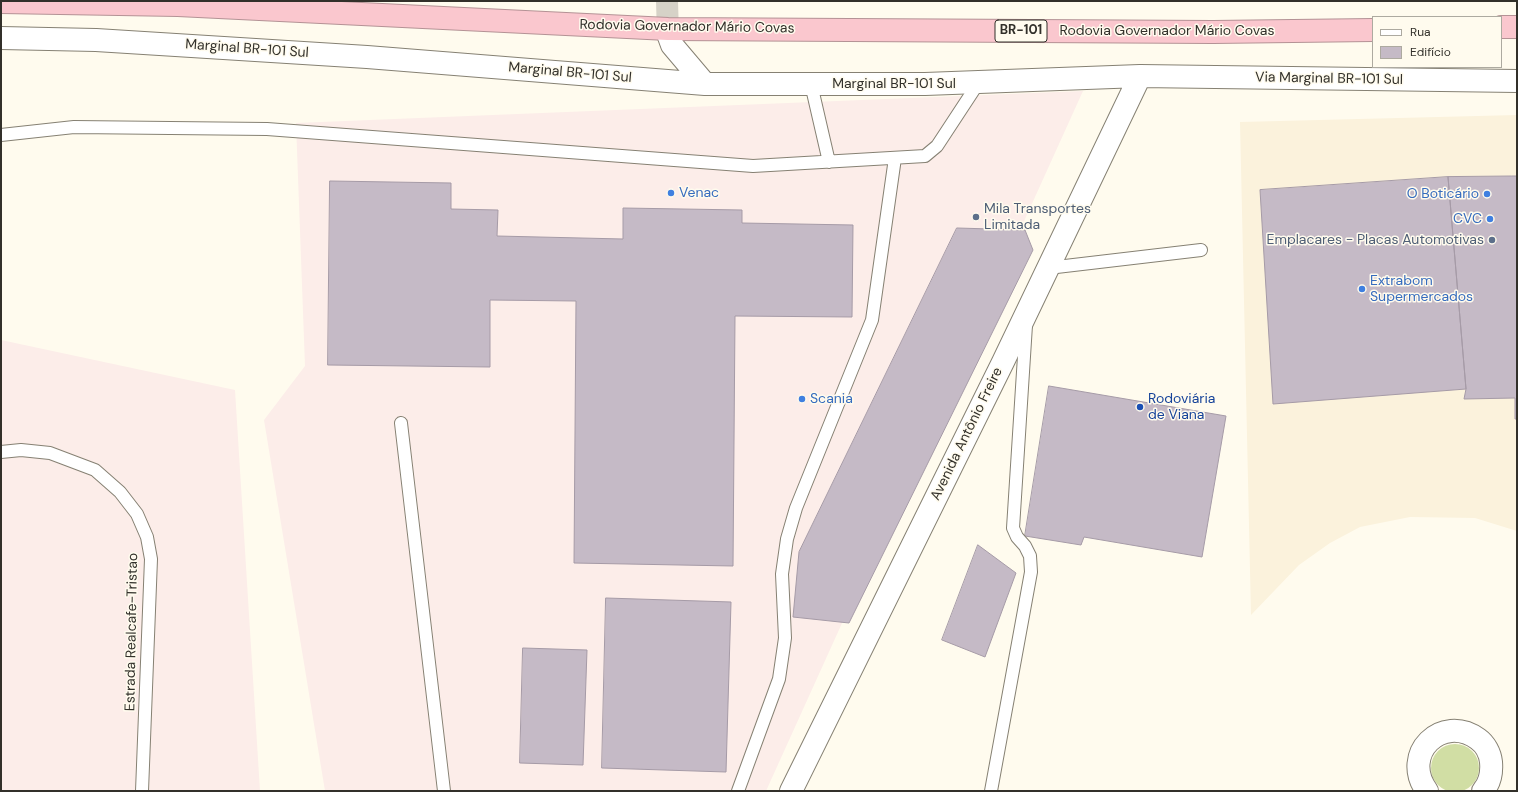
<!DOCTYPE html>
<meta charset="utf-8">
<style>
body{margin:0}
#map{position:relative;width:1518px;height:792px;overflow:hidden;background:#fffbee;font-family:"DM Sans",sans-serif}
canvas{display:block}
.frame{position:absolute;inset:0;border:2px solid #32302a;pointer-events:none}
.legend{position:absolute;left:1372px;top:16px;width:130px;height:52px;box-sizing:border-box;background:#fffbee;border:1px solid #adaaa0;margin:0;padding:5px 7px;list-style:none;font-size:12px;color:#32302a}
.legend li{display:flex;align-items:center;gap:8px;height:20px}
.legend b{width:20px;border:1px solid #adaaa0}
</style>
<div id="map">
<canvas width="1518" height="792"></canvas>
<div class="frame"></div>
<ul class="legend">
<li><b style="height:5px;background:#fff"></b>Rua</li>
<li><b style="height:11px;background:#c5bac6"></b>Edifício</li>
</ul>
</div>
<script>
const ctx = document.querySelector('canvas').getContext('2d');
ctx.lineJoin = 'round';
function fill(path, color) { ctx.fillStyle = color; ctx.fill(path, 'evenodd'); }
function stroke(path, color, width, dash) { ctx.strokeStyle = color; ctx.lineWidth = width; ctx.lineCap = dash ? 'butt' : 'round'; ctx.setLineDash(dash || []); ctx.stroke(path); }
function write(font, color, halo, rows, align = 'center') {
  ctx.font = font + ' "DM Sans",sans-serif'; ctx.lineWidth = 3; ctx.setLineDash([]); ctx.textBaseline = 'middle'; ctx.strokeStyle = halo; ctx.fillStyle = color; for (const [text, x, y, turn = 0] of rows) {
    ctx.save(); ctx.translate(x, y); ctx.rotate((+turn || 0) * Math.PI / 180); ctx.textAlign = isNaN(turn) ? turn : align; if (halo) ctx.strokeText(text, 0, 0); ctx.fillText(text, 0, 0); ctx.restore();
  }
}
const built = new Path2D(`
 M1517,115v416l-42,-13 -65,-1 -50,10 -30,16 -31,22 -48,50 -11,-493z`);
const industrial = new Path2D(`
 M1083,91l-317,700h-441l-61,-371 41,-54 -9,-243z
 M1,340l234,50 25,401h-259z`);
const green = new Path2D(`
 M1431 768a24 24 0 1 1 48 0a24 24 0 1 1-48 0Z`);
const building = new Path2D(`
 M1512,176h5v243h-2v-21l-51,1 2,-10 -18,-212z
 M1448,177l18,212 -193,15 -13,-214z
 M330,181l121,2v26l47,1 -1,26 126,3v-31l119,2v13l111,2 -1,92 -117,-1 -2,250 -159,-3 2,-262 -86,-1v67l-162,-2z
 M957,228l68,2 8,20 -184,373 -56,-6 6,-65z
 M1049,386l177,30 -24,141 -118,-20 -3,8 -56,-9z
 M978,545l38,28 -31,84 -43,-17z
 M606,598l125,4 -5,170 -124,-4z
 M523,648l64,2 -4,115 -63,-2z`);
const secondaryTunnel = new Path2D(`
 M667,1l1,33`);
const lane = new Path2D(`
 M811,84l18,78
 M1,135l73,-8 193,2 486,37 172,-10 12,-10 42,-64
 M1048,268l153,-18
 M401,423l43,368
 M1,452l20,-2 29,3 45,17 25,22 17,22 10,23 4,22 -9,232
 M738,791l41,-112 6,-41 -3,-64 5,-35 9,-31 76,-188 23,-162
 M991,791l40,-219 -1,-16 -5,-10 -8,-9 -4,-9 13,-203`);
const street = new Path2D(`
 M1427,791c-27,-37 15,-78 51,-52 7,5 12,14 13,23 1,11 -1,21 -8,29`);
const secondary = new Path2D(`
 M668,34l4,11 33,39
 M1,38l95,2 271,17 338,27h220l215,-8 377,5
 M791,791l212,-429 137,-286`);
const highway = new Path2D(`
 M1,2l177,3 490,24 545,3 160,-2
 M1501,27h16`);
const markers = [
 [671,193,4,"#3f7fe0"],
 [1487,194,4,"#3f7fe0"],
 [976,217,4,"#5c6f8a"],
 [1490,219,4,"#3f7fe0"],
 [1492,240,4,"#5c6f8a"],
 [1362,289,4,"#3f7fe0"],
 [802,399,4,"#3f7fe0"],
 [1140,407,4,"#1a4fb4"]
];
const shields = [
 [1021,31,52]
];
const shieldNames = [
 ["BR-101",1021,31]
];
const streetNames = [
 ["Rodovia Governador Mário Covas",687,27,1],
 ["Rodovia Governador Mário Covas",1167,31],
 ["Marginal BR-101 Sul",247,49,4],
 ["Marginal BR-101 Sul",570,73,5],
 ["Via Marginal BR-101 Sul",1329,79,1],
 ["Marginal BR-101 Sul",894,84],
 ["Avenida Antônio Freire",967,434,-64],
 ["Estrada Realcafe-Tristao",132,632,-89]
];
const shopNames = [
 ["Venac",679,193],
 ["O Boticário",1479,194,"right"],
 ["CVC",1482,219,"right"],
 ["Extrabom",1370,281],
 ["Supermercados",1370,297],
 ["Scania",810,399]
];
const serviceNames = [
 ["Mila Transportes",984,209],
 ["Limitada",984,225],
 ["Emplacares - Placas Automotivas",1484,240,"right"]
];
const transitNames = [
 ["Rodoviária",1148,399],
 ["de Viana",1148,415]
];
fill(built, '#fbf2dc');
fill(industrial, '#fcede9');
fill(green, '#d1dea4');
fill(building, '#c5bac6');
stroke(building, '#a69ba7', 1);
stroke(secondaryTunnel, '#d6d2c7', 22, [22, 11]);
stroke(lane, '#868173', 14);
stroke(street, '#868173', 24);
stroke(secondary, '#868173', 24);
stroke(highway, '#b49295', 24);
stroke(lane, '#fff', 12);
stroke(street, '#fff', 22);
stroke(secondary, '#fff', 22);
stroke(highway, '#fac7ce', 22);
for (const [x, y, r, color] of markers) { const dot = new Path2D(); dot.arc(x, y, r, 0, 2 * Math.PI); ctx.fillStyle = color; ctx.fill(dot); stroke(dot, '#fffbee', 1.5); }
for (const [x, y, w] of shields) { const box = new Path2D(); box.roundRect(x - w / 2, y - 11, w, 22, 3); ctx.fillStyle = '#fffbee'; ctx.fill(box); stroke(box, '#32302a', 1); }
write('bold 13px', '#32302a', null, shieldNames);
write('14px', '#32302a', '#fffbee', streetNames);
write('14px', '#366cbe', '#fffbee', shopNames, 'left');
write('14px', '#4e5e75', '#fffbee', serviceNames, 'left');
write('14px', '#164399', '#fffbee', transitNames, 'left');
</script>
